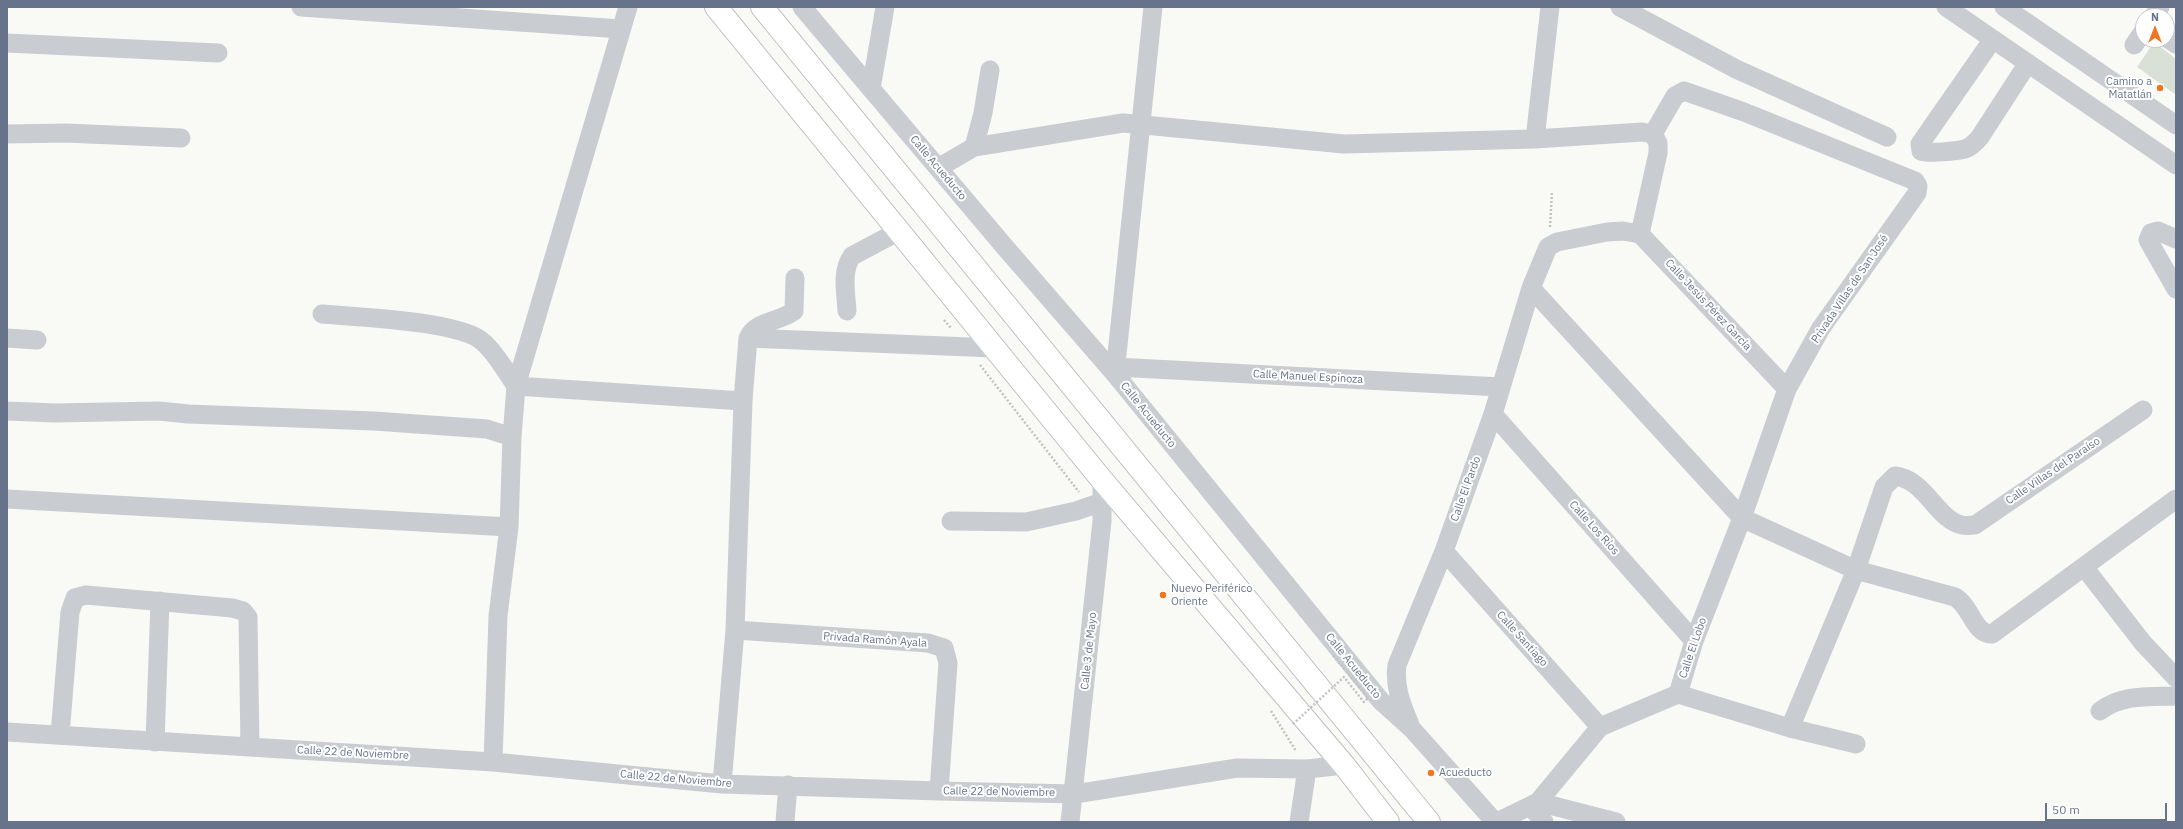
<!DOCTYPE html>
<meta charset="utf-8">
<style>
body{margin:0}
#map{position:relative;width:2183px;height:829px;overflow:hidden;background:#f9f9f6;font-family:"IBM Plex Sans",sans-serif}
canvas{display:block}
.frame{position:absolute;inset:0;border:8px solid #66738a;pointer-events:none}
.north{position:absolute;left:2135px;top:8px;width:40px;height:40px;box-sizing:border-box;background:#fff;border:1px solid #c2c7d0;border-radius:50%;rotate:0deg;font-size:11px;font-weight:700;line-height:16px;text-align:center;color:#66738a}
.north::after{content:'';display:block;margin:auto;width:14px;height:18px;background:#f0761f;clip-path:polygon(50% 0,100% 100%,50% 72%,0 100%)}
.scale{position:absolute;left:2045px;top:803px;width:122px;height:18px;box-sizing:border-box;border:2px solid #66738a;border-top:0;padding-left:5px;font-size:12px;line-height:14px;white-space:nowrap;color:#66738a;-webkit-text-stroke:3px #fff;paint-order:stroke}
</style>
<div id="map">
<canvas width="2183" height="829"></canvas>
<div class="frame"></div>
<div class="north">N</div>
<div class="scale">50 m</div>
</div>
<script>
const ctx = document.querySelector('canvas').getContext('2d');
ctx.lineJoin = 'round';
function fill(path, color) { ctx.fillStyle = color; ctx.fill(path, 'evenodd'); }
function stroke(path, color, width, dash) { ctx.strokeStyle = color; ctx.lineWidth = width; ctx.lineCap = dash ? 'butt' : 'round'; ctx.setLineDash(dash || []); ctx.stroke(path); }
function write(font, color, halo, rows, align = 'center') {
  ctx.font = font + ' "IBM Plex Sans",sans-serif'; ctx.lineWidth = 4; ctx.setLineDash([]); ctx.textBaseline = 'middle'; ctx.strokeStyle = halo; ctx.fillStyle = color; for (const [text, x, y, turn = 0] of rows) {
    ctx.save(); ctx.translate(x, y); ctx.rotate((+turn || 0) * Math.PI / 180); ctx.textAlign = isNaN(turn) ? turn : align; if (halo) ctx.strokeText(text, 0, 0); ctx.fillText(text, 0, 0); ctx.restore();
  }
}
const green = new Path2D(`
 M2154,42l22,17v36l-39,-28z`);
const path = new Path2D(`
 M1550,227l2,-35
 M944,320l7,8
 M980,365l99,127
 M1271,711l25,40`);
const minor = new Path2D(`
 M301,7l320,22
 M802,7l202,239 111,128 266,327 31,28 83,93
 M1620,7l116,62 151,68
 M1946,7l230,158
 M2004,7l172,118
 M2154,16l6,-9
 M2167,38l9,6
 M1993,39l-73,105 1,7c7,3 36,0 44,-2 6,-2 11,-7 15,-12l48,-74
 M7,43l211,10
 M2134,45l9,-13
 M871,89l14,-82
 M7,134l59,-1 115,5
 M1535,139l15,-132
 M974,147l9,-34 7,-43
 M938,168l36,-21 149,-24 221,21 191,-5 107,-7 11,2 5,9v10l-18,81
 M2176,239l-18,-8 -7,2 -3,7 28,49
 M1531,288l211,230 114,52 99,27c16,9 19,38 37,37l184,-135
 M847,311c-1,-18 -6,-40 5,-55l47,-25
 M322,314c34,3 139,7 161,28 13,11 23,30 33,44l227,15
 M7,338l30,2
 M748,338l246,10
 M1115,367l386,20
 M1115,374l38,-367
 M7,411l48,2 104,-2 29,3 186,7 113,8 25,8
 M1493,414l201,227
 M7,499l502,28
 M951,521l75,1 50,-11 26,-9
 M1444,551l156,176
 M2084,567l59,76 33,35
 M735,630l193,13 16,5 4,15 -9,128
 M1678,694l112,34 66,16
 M2100,711c22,-17 49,-14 76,-15
 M1410,725c-8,-20 -16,-38 -13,-60l47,-114 49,-137 38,-126 17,-41 9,-5 50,-10 16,-1 17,3 147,155
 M1790,728l66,-158 28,-83 11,-11c30,3 42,44 67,49 4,1 9,0 13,0l168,-115
 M7,732l486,30 229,22 217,7 136,3 162,-26 70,1 37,-4
 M60,735l10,-123 5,-14 11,-3 146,13 11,3 5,6 2,130
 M155,742l5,-141
 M493,762l5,-146 11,-89 3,-90 4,-51 112,-379
 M722,784l13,-154 8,-229 5,-63c8,-18 32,-16 46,-27l1,-33
 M1538,802l78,20
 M1531,807l13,15
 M785,822l3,-37
 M1070,822l32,-301v-41
 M1299,822l8,-53
 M1497,822l41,-20 62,-75 78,-33 16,-53 48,-123 45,-129 34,-61 96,-135 1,-7 -3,-5 -171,-69 -60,-21 -9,5 -22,38`);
const highway = new Path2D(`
 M716,7l386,473 242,285 44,57
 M762,7l667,815`);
const pathBridge = new Path2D(`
 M1293,724l51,-47 20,25 4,-4 -36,-44`);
const markers = [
 [2160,88,4,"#f0761f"],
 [1163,595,4,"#f0761f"],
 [1431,773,4,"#f0761f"]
];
const poiNames = [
 ["Camino a",2152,82,"right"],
 ["Matatlán",2152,95,"right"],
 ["Nuevo Periférico",1171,589],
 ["Oriente",1171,602],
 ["Acueducto",1439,773]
];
const streetNames = [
 ["Calle Acueducto",938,168,50],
 ["Privada Villas de San José",1850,289,-56],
 ["Calle Jesús Pérez García",1708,305,47],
 ["Calle Manuel Espinoza",1308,377,3],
 ["Calle Acueducto",1148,415,51],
 ["Calle Villas del Paraíso",2053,471,-34],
 ["Calle El Pardo",1466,489,-70],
 ["Calle Los Ríos",1594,528,48],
 ["Calle Santiago",1522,639,48],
 ["Privada Ramón Ayala",875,640,4],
 ["Calle El Lobo",1693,648,-71],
 ["Calle 3 de Mayo",1089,651,-84],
 ["Calle Acueducto",1353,666,51],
 ["Calle 22 de Noviembre",353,753,3],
 ["Calle 22 de Noviembre",676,779,5],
 ["Calle 22 de Noviembre",999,792,1]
];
fill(green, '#d9e1d7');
stroke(highway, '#bbbec2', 24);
stroke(path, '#c0c2c5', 2.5, [2, 2]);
stroke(minor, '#c9ccd0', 19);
stroke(highway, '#fff', 22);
stroke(pathBridge, '#c0c2c5', 2.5, [2, 2]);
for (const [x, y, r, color] of markers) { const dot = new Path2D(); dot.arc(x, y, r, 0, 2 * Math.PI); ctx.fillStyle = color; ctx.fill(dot); stroke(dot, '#fff', 1.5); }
write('11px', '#66738a', '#fff', poiNames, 'left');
write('11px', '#66738a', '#fff', streetNames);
</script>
